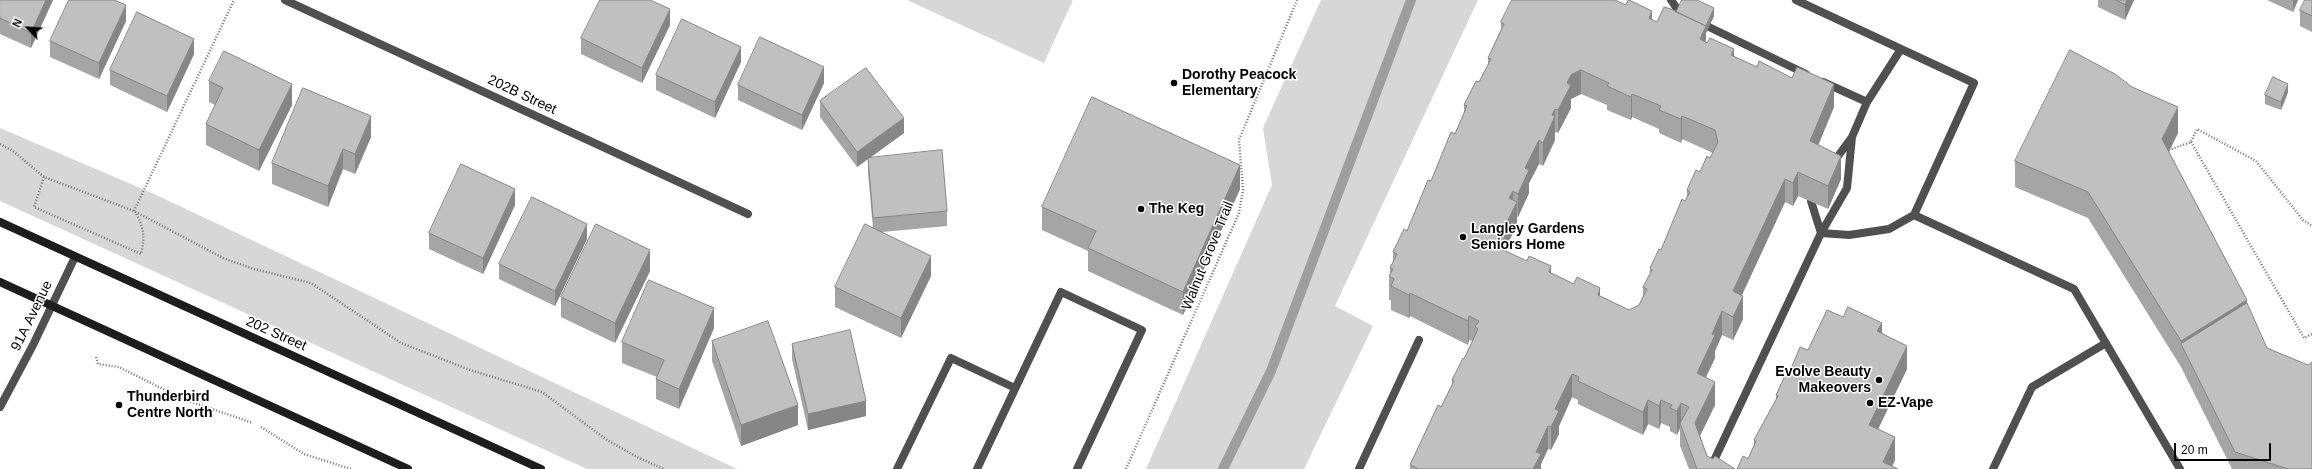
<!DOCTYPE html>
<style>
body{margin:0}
#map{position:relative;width:2312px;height:469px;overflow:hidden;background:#fff;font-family:Helvetica,sans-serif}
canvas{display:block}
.north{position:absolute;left:8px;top:8px;width:40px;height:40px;-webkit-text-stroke:3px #fff;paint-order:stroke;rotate:295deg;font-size:11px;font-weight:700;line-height:16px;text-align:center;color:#000}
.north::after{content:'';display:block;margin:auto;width:14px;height:18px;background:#000;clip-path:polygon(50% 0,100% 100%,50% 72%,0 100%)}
.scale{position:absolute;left:2174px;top:443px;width:97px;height:18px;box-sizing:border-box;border:2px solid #000;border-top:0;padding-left:5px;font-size:12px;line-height:14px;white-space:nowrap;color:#000;-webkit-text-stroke:3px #fff;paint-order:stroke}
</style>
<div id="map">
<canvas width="2312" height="469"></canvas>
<div class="north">N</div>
<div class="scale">20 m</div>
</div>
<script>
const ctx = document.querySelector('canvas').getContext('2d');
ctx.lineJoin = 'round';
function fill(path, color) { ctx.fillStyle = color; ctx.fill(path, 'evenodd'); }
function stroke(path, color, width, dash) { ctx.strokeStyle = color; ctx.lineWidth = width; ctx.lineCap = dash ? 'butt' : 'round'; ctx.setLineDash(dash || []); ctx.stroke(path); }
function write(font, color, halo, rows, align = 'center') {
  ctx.font = font + ' Helvetica,sans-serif'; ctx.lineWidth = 3; ctx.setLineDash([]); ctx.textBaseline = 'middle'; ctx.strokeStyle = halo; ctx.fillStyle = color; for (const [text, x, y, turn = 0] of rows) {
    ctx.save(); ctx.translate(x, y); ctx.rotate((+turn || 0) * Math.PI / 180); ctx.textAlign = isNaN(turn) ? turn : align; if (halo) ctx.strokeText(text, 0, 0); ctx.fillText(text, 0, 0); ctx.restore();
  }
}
const green = new Path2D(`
 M907,0h166l-29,63z
 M1321,0h157l-143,306 38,20 -69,143h-158l126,-284 -9,-57z
 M0,128l152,65 585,276h-150l-587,-268z`);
const stream = new Path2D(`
 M1223,469l48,-98 140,-371`);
const path = new Path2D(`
 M2191,142l113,196 8,-4
 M0,144l13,7 31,26 90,34 89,47 31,11 57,14 90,60 69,27 72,22 65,48 32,18 25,11
 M2169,150l22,-8 6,-13 59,32 47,59 9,6
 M44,177l-10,30 107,47c4,-16 3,-28 -6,-42
 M134,211l100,-211
 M96,357l2,7 21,3 64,32 70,24
 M261,427l43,27 47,15
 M1126,469l113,-256 4,-23 -4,-50 58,-140`);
const service = new Path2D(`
 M1671,0l9,13
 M1796,0l178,83 -60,132 -25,14 -40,6 -28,-2
 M1709,27l97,47
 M1823,82l44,20
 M1833,163l19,-26 15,-35 34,-53
 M1811,201l10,32
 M1914,215l160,74 106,180
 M897,469l54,-111 64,30
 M977,469l84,-177 81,38 -65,139
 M1359,469l60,-129
 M1710,469l111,-236 26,-45 5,-51
 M1993,469l39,-82 74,-44`);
const minor = new Path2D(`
 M285,0l463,214`);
const tertiary = new Path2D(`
 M0,407l33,-62 42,-88`);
const secondary = new Path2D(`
 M0,222l541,247
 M0,282l408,187`);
const wall = new Path2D(`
 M0,0h53l-22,48 -31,-14z
 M2098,0h36l-9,20 -27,-13z
 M2267,0h31l-5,12z
 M2312,0v32l-12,-6v-16z
 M1676,12l38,4 -8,17v9l128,65 -16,38 23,34 -13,30 -30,-13 -5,10 -8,-4 -43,93 1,24 -10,21 -11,-5 -7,16v7l-9,19 9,28 -15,31 7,20 28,13h-46l-9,-23v-18l-3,7 -7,-4v-4l-9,-4 -2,6 -11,-5 -5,11 -65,-31v-4l-6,-3 -13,29v8l-8,16 -3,-1 -7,15v5h-131v-4l31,-58 11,-22v-5l12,-21 9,-18 -4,-1 -1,5 -58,-29 -1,2 -18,-8v-10h-2v-24l1,-1v-7l3,-6v-10l14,-21 48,-97 9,-20v-9l15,-23 9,-17v-7l13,-28v-8l151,-2 5,2zM1581,94l26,11v5l24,10 1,-3 27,12v4l22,10 1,-4 31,14 -3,5 -23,32v8l-2,3 -24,49 -11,18v6l-7,13v9l-4,9 -10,5 -125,-59 13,-26v-8h1l11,-24v-10l10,-19 4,2 12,-26v-8l3,1 13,-25v-9z
 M126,21l-27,58 -49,-22v-16z
 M670,25l-28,58 -61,-29v-16z
 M194,54l-27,58 -57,-27v-15z
 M741,62l-26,56 -59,-28v-15z
 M209,81l83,24 -33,66 -53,-26v-21l9,-19 -6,-3z
 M824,83l-22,47 -64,-30v-15z
 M2288,92l-7,18 -16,-6v-9z
 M820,101l84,32 -33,24 76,54v15l-65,6 49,44 -30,62 -66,-31v-20l38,-59 -5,-55v-14l-11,8 -37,-50z
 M2178,133l-9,19 78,151 65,166h-80l-51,-102 -93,-149 -73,-31v-26z
 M371,137l-16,37 -12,-5 -15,38 -56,-23v-21z
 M1240,189l-57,126 -95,-44v-20l-46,-21v-23z
 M515,205l-32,69 -54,-25v-16z
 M587,239l-32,67 -56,-27v-15z
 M650,271l-35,72 -54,-26v-20z
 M1843,317l39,17 25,35 -29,60 17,31 -3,6 -144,-7 6,-14v-5l22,-40v-5l14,-24 18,-21z
 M714,328l-35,81 -23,-10v-20l1,-2 -35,-14v-21z
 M712,341l86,84 -57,21 -29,-85z
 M792,344l74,72 -58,14 -16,-71z`);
const shadedWall = new Path2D(`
 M46,0h7l-22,48v-15z
 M2127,0h7l-9,20v-16z
 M2293,0h5l-5,12z
 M126,5v16l-27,58v-16z
 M1714,8v8l-8,17v16l-6,14v-25z
 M670,9v16l-28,58v-15z
 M1652,11v23l-3,-16z
 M194,39v15l-27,58v-16z
 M741,47v15l-26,56v-16z
 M1734,49v23l-3,-17z
 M824,67v16l-22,47v-15z
 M1581,70v24l-10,5v9l-13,25v-23l9,-27 4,-8z
 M292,84v21l-33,66v-21z
 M1834,84v23l-24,58v-24z
 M2288,84v8l-7,18v-8z
 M1632,94v23l-1,3v-23z
 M2178,107v26l-16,32v-26z
 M1555,109v31l-12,26v-23l9,-28z
 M371,116v21l-16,37v-20z
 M1682,116v23l-1,4v-24z
 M904,118v15l-47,34v-15z
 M1539,140v24l-10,19v10l-11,24v-23l7,-26z
 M343,149v20l-15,38v-21z
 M1841,156v23l-13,30v-23z
 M1240,165v24l-57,126v-23z
 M1798,172v24l-5,10v-23z
 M1785,179v23l-52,112v-23z
 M515,189v16l-32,69v-16z
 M1513,191v19l4,-8v23l-13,26v-23l5,-30z
 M587,224v15l-32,67v-15z
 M1500,226v23l-4,-15z
 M650,250v21l-35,72v-20z
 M931,256v20l-30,62v-20z
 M1551,266v24l-2,-18z
 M1600,288v24l-2,-17z
 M1410,293v23l-1,2v-23z
 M1743,296v23l-10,21v-23z
 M2247,300v26l-66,18v-3z
 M714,308v20l-35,81v-20z
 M1722,311v24l-7,16v7l-18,38v-23l15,-39z
 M1469,316v24l-1,5v-24z
 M1882,323v23l-5,-15z
 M1907,346v23l-38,79v-23z
 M1572,374v23l-13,29v8l-8,16v-23l4,-18z
 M1715,382v23l-20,41v-23z
 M1648,400v24l-5,11v-23z
 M1661,400v23l-2,6v-23z
 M866,401v15l-58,14v-16z
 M1681,403v22l-1,-2v5l-3,7v-24z
 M798,405v20l-57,21v-21z
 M1548,426v23l-7,15v5h-8l3,-17z
 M1895,437v23l-4,9 -8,-7z`);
const building = new Path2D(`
 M0,0h46l-15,33 -31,-15z
 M69,0h45l12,5 -27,58 -49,-22z
 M600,0h50l20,9 -28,59 -61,-30z
 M1512,0h103l11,5 2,-5h1l23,11 -3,7 8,4 7,-15 7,2 35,17 -6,13 7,4 3,-5 24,11 -3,6 26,12 2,-6 33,17 5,-11 37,17 -24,57 31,15 -13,30 -30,-14 -5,11 -8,-4 -52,112 10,5 -10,21 -11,-6 -10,23 3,1 -18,38 18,9 -20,41 12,33 6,3 2,-3 20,13h-38l-17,-46 9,-16 -8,-4 -4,8 -7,-3 2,-3 -11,-5 -2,6 -11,-6 -5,12 -65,-31 1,-4 -7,-3 -17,35 4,2 -8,16 -3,-1 -12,26 5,2 -8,15h-114l-9,-4 28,-60 3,2 13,-26 -2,-1 11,-22 1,1 14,-30 -3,-2 4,-6 -10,-5 -1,5 -58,-28 -1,2 -18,-9 3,-7 -5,-3 4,-7 -3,-1 7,-14 -4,-2 11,-23 3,2 21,-51 3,1 20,-49 4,2 12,-28 -3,-1 12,-24 3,1 12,-23 -3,-1 16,-34 -3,-2zM1581,70l28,13 -2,3 24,11 1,-3 29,12 -2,4 22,9 1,-3 33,14 3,12 -8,16 -3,-2 -7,16 -4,-2 -9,20 3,2 -5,9 -3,-2 -21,51 -2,-1 -9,19 2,2 -9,17 4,2 -8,16 -10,5 -31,-15 2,-7 -23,-11 -3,7 -25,-12 2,-6 -22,-10 -2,5 -26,-12 -5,-15 4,-8 4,2 13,-26 -8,-4 4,-7 5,3 11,-24 -4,-2 14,-28 4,3 12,-27 -3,-1 3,-6 3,1 13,-25 -4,-2 4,-8z
 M1682,0h15l17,8 -8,18 -30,-14z
 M2116,0h11l-2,4z
 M2305,0h7v16l-12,-6z
 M137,12l57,27 -27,57 -57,-26z
 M682,19l59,28 -26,55 -59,-27z
 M760,37l64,30 -22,48 -64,-30z
 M2070,50l45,24 17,13 46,20 -16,32 85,161 -66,41 -93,-149 -73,-31z
 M224,51l68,33 -33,66 -53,-26 17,-36 -14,-7z
 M866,68l38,50 -47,34 -37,-51z
 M2273,77l15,7 -7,18 -16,-7z
 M303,88l68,28 -16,38 -12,-5 -15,37 -56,-23z
 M1092,97l148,68 -57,127 -95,-44 8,-17 -54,-24z
 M942,150l5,61 -74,7 -5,-60z
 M461,164l54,25 -32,69 -54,-25z
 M532,197l55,27 -32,67 -56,-27z
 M596,224l54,26 -35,73 -54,-26z
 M865,224l66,32 -30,62 -66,-31z
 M649,280l65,28 -35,81 -23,-10 8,-19 -42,-18z
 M2247,303l20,45 41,17 4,-3v107h-24l-53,-17 -54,-108z
 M1848,307l34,16 -5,8 30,15 -38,79 26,12 -12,25 15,7h-161l6,-13 5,3 8,-18 -2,-1 24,-44 -2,-1 12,-26 2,2 10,-24 8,3 19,-40 16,7z
 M768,321l30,84 -57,20 -29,-84z
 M850,330l16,71 -58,13 -16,-70z`);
const markers = [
 [1174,83,4,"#000"],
 [1141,209,4,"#000"],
 [1463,237,4,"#000"],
 [1879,380,4,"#000"],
 [1870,403,4,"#000"],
 [119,405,4,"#000"]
];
const poiNames = [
 ["Dorothy Peacock",1182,75],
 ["Elementary",1182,91],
 ["The Keg",1149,209],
 ["Langley Gardens",1471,229],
 ["Seniors Home",1471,245],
 ["Evolve Beauty",1871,372,"right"],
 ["Makeovers",1871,388,"right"],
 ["Thunderbird",127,397],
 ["Centre North",127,413],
 ["EZ-Vape",1878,403]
];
const streetNames = [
 ["202B Street",522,95,25],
 ["Walnut Grove Trail",1208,256,-68],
 ["91A Avenue",32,316,-64],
 ["202 Street",276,334,24]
];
fill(green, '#d7d7d7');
stroke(stream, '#9e9e9e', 10);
stroke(path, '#727272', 2.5, [1, 2]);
stroke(service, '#505050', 8);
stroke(minor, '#505050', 8);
stroke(tertiary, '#505050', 8);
stroke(secondary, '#1d1d1d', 8);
fill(wall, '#a5a5a5');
fill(shadedWall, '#868686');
fill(building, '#c0c0c0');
stroke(building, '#868686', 1);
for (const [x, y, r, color] of markers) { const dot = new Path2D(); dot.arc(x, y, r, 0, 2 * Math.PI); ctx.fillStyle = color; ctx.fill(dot); stroke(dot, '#fff', 1.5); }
write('bold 14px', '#000', '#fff', poiNames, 'left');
write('14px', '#000', '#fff', streetNames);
</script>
